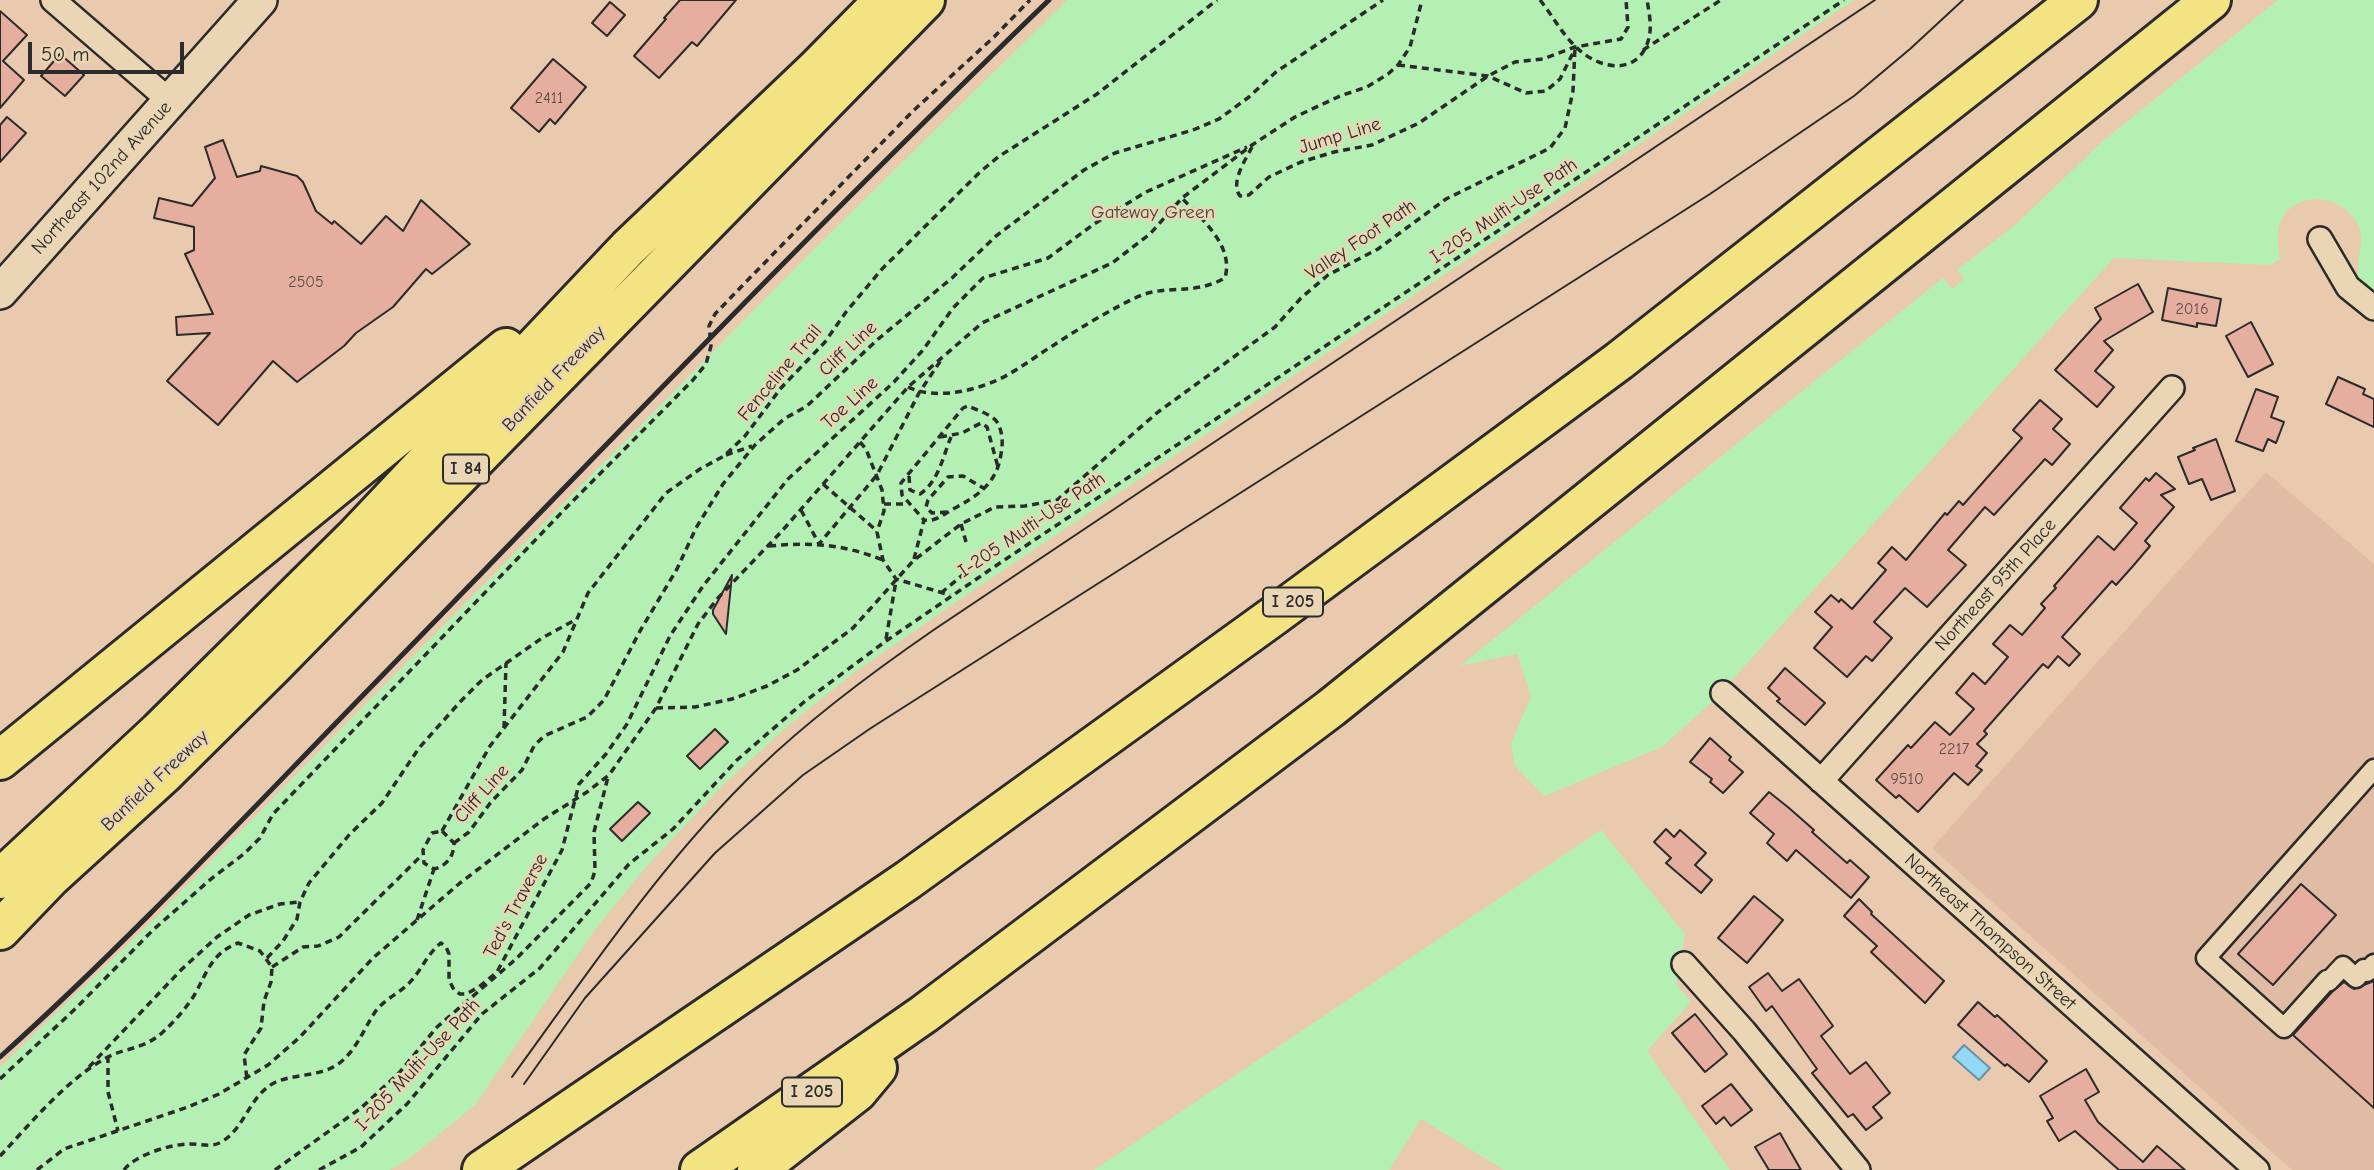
<!DOCTYPE html>
<style>
body{margin:0}
#map{position:relative;width:2374px;height:1170px;overflow:hidden;background:#e9caae;font-family:"Comic Neue",sans-serif}
canvas{display:block}
.scale{position:absolute;left:28px;top:42px;width:156px;height:32px;box-sizing:border-box;border:4px solid #2b2b2b;border-top:0;padding-left:9px;font-size:21px;line-height:24px;white-space:nowrap;color:#2b2b2b;-webkit-text-stroke:5px #ead6b4;paint-order:stroke}
</style>
<div id="map">
<canvas width="2374" height="1170"></canvas>
<div class="scale">50 m</div>
</div>
<script>
const ctx = document.querySelector('canvas').getContext('2d');
ctx.lineJoin = 'round';
function fill(path, color) { ctx.fillStyle = color; ctx.fill(path, 'evenodd'); }
function stroke(path, color, width, dash) { ctx.strokeStyle = color; ctx.lineWidth = width; ctx.lineCap = dash ? 'butt' : 'round'; ctx.setLineDash(dash || []); ctx.stroke(path); }
function write(font, color, halo, rows, align = 'center') {
  ctx.font = font + ' "Comic Neue",sans-serif'; ctx.lineWidth = 5; ctx.setLineDash([]); ctx.textBaseline = 'middle'; ctx.strokeStyle = halo; ctx.fillStyle = color; for (const [text, x, y, turn = 0] of rows) {
    ctx.save(); ctx.translate(x, y); ctx.rotate((+turn || 0) * Math.PI / 180); ctx.textAlign = isNaN(turn) ? turn : align; if (halo) ctx.strokeText(text, 0, 0); ctx.fillText(text, 0, 0); ctx.restore();
  }
}
const built = new Path2D(`
 M2266,472l108,92v606h-82l-360,-322z`);
const green = new Path2D(`
 M1067,0h787l-889,596 -110,76 -65,52 -66,60 -78,83 -52,64 -119,174 -64,52 -21,13h-390v-103l149,-143 667,-677z
 M2278,0h96v295c-4,-3 -10,-7 -12,-11 -13,-18 10,-45 -9,-67 -17,-22 -55,-25 -70,0 -8,12 -5,28 -3,42l-10,6 -156,-7 -401,443 -51,46 -118,49 -29,-30 -4,-22 20,-48 -14,-42 -57,12 483,-388 9,11 12,-10 -7,-9 57,-44 90,-86z
 M1601,830l84,104 -9,50 15,18 -44,49 83,119h-226l-83,-51 -32,51h-295z`);
const water = new Path2D(`
 M1964,1045l26,23 -11,12 -26,-23z`);
const building = new Path2D(`
 M680,0h56l-39,46 -5,-4 -33,36 -25,-22 32,-37 -2,-1z
 M610,2l15,13 -18,21 -15,-13z
 M0,11l27,24 -24,26 21,19 -24,28z
 M60,54l24,21 -19,21 -24,-20z
 M553,59l33,28 -31,37 -5,-5 -11,13 -28,-24z
 M7,117l19,16 -26,29v-37z
 M223,140l14,37 23,-6 1,-5 36,10 6,6 13,29 16,13 2,-3 27,23 25,-28 17,15 18,-31 49,44 -38,30 -6,-5 -33,38 -37,26 -12,13 -47,36 -24,-21 -55,64 -51,-44 43,-48 -33,2 -1,-18 37,-3 -28,-60 9,-4v-23l-40,-9 5,-20 33,8 23,-28 -10,-31z
 M2138,284l15,28 -49,29 9,9 -18,21 19,16 -17,20 -42,-37 46,-51 -6,-11z
 M2168,288l53,11 -5,27 -19,-3v4l-35,-7z
 M2251,322l22,42 -25,13 -22,-41z
 M2338,377l27,12 -2,5 11,5v28l-48,-23z
 M2256,389l22,8 -7,20 13,5 -8,21 -8,-4 -5,12 -27,-10z
 M2040,400l22,19 -9,10 17,15 -18,21 -7,-6 -51,56 -9,-8 -37,43 18,15 -39,42 -22,-19 -31,34 18,16 -20,23 -6,-5 -19,21 -33,-29 18,-21 -17,-15 16,-17 8,7 2,-3 11,10 34,-39 -8,-7 14,-16 14,13 39,-47 2,2 12,-14 4,4 59,-67 -9,-8z
 M2216,439l19,52 -24,9 -9,-21 -13,5 -11,-27 17,-7 -2,-2z
 M2156,473l19,16 -14,6 13,12 -29,34 5,5 -17,20 -17,19 -4,-4 -50,56 18,17 -11,12 -11,-10 -10,12 -5,-4 -59,67 3,3 -10,10 10,9 -11,13 6,4 -14,15 -14,-12 -36,39 -19,-17 -3,3 -20,-18 32,-35 3,3 24,-26 15,13 24,-26 -18,-16 17,-20 12,11 23,-27 -15,-13 17,-19 12,10 23,-27 -4,-4 15,-16 -2,-2 44,-50 16,14 23,-27 -17,-15 26,-30 3,3z
 M732,575l-6,59 -13,-20v-4z
 M1785,668l40,35 -20,22 -28,-24 3,-2 -12,-11z
 M715,729l13,13 -28,27 -13,-13z
 M1710,738l21,19 -2,3 14,12 -20,21 -13,-11 2,-3 -22,-17z
 M1769,792l20,16 25,22 -2,2 35,31 3,-3 19,17 -18,21 -55,-48 -9,11 -20,-18 7,-9 -24,-21z
 M638,802l12,11 -28,28 -12,-12z
 M1666,829l8,8 6,-7 26,23 -11,12 17,15 -11,13 -35,-30 5,-5 -17,-16z
 M2301,884l35,31 -63,70 -35,-31z
 M1754,896l29,24 -36,43 -29,-25z
 M1859,899l13,13 -1,2 73,67 -19,22 -54,-51 6,-6 -33,-30z
 M1768,973l14,18 17,-12 34,47 -12,10 29,38 16,-12 24,31 -17,14 9,11 -16,12 -13,-16 -5,3 -22,-27 -14,-17 5,-4 -45,-63 -6,5 -17,-24z
 M2374,981v127l-81,-73 39,-43 12,-10 10,7z
 M1978,1002l17,15 2,-2 50,46 -18,21 -22,-18 -2,2 -47,-41z
 M1695,1014l32,40 -22,18 -33,-39z
 M2086,1069l13,23 -14,8 13,22 45,40 14,-16 28,24h-66l-44,-39 -16,10 -12,-20 6,-3 -13,-22z
 M1731,1084l21,26 -21,16 -7,-9 -8,7 -14,-18z
 M1780,1133l21,37h-32l-14,-23z`);
const path = new Path2D(`
 M1540,0c12,15 22,34 36,47 23,23 63,30 73,-9 3,-13 0,-26 -2,-38
 M1643,50l78,-50
 M1398,65l90,11 38,17 20,-2 14,-12 15,-30
 M1252,147c-7,14 -22,35 -12,49l9,-1 20,-18 32,-15 33,-10 38,-7 47,-22 69,-47 27,-14 28,-3 32,-12 46,-8 7,-12 -2,-27
 M908,387c28,14 74,3 101,-13 16,-9 30,-20 45,-29 24,-16 62,-39 88,-50 27,-10 53,0 83,-17 9,-33 -23,-58 -43,-80
 M940,437l22,-4 19,-10 6,4 11,40
 M860,442l6,7 16,41 2,21 -7,21 6,28 13,19 54,16
 M726,455l26,-9
 M909,476l1,14 10,4c19,-13 23,-38 31,-57
 M823,484l54,47
 M884,504h24
 M801,510l18,34 58,-69 42,-82 22,-33
 M947,512l-15,1 -6,-6 2,-7 20,-23 15,-1 22,13
 M961,524l5,18
 M769,546c43,-4 73,-2 114,14
 M914,559l10,-39 -22,-25 -1,-12 62,-75 5,-2c9,4 23,8 29,16 6,10 6,21 4,32 -4,29 -23,42 -48,55 -10,6 -18,13 -29,11
 M941,593l36,-30
 M886,639l10,-58
 M656,708l39,-1 37,-8 35,-13 30,-16 56,-42 60,-67 48,-37 34,-17 30,-1 32,-6 101,-88 117,-85 26,-29 27,-23 50,-26 68,-50 104,-51 15,-20 8,-37 2,-44
 M504,728l2,-65
 M442,831l48,-85 73,-94 25,-59 78,-100 34,-24 24,-13 21,-20 36,-48 44,-46 21,-30 36,-43 98,-97 18,-15 99,-63 120,-94
 M442,831l12,12c0,13 -7,23 -20,26l-10,-6 -1,-13 9,-17z
 M454,843l15,-11 22,-30 31,-32 12,-24 10,-10 43,-19 17,-17 36,-69 37,-62 19,-41 27,-44 32,-39 29,-26 23,-13 70,-66 75,-62 44,-42 88,-66 31,-17 78,-23 26,-11 30,-22 27,-25 107,-72
 M417,920l17,-51
 M267,958l16,-17 14,-22 3,-17 9,-19 40,-48 33,-32 37,-55 41,-46 22,-22 60,-42 33,-18
 M272,967l31,-20 15,-1 21,-9 83,-82
 M108,1056v36l10,39
 M89,1067l92,-97 36,-33 32,-22 31,-11 20,-2
 M0,1079l74,-69 79,-80 58,-51 34,-26 15,-15 13,-24 291,-304 129,-130 13,-16 5,-18 -2,-20 6,-12 26,-27 172,-176 81,-74 36,-37
 M0,1156c32,-34 65,-75 106,-98 20,-11 38,-8 58,-27 11,-10 23,-24 31,-37 12,-22 17,-41 43,-51l22,8 12,16 -1,15 -7,19 -3,27 -17,27 3,24
 M37,1170l27,-21 124,-42 31,-13 49,-29 32,-28 73,-79 87,-75 84,-64 43,-27 22,-17 47,-67 42,-84 19,-25 65,-68 126,-144 74,-64 130,-60 38,-29 32,-36 70,-53 43,-28 45,-21 27,-9 21,-13 10,-9 12,-18 12,-47
 M124,1170c11,-15 45,-25 63,-26 13,-1 24,5 36,-3 23,-15 27,-47 53,-59 21,-9 48,-5 66,-21 15,-13 22,-32 33,-49 10,-14 26,-19 36,-31 11,-12 17,-28 30,-38l5,4 3,7v26l5,10 6,4h6l13,-7 18,-15 65,-122 17,-66 27,-30 21,-30 43,-88 33,-50 85,-107 106,-97 29,-32 30,-42 30,-30 65,-20 46,-34 52,-32 101,-45
 M275,1170l86,-62 38,-35 38,-46 79,-68 75,-76 4,-12 -1,-39 14,-55
 M319,1170l42,-23 46,-43 75,-90 58,-46 89,-104 44,-35 64,-69 67,-58 82,-61 111,-76 847,-565`);
const pedestrian = new Path2D(`
 M2374,769l-168,189 78,70 43,-48 2,1 14,-15 13,12 8,-9 3,3 7,-8`);
const minor = new Path2D(`
 M53,0l117,101
 M2320,239l28,48 26,21
 M1723,693l534,477
 M1821,781l351,-393
 M1684,964l60,67 114,139`);
const secondary = new Path2D(`
 M0,292l260,-292`);
const motorway = new Path2D(`
 M0,760l506,-412
 M0,879l159,-148 195,-193 274,-290 188,-179 68,-69
 M0,930l50,-52 113,-103 111,-110 651,-665
 M482,1170l426,-290 367,-265 344,-254 459,-361
 M700,1170l224,-156 407,-306 880,-708
 M757,1170l100,-78 20,-24`);
const tram = new Path2D(`
 M512,1077c78,-107 152,-218 248,-310 53,-51 114,-96 175,-138l940,-629
 M524,1084l61,-86 130,-145 88,-78 68,-47 839,-534 144,-98 56,-47 53,-49`);
const rail = new Path2D(`
 M0,1057c130,-117 249,-245 371,-370 225,-231 447,-464 678,-687`);
const numberNames = [
 ["2411",549,98],
 ["2505",306,282],
 ["2016",2192,309],
 ["2217",1954,749],
 ["9510",1907,779]
];
const shields = [
 [466,469,46],
 [1293,602,60],
 [812,1092,60]
];
const shieldNames = [
 ["I 84",466,469],
 ["I 205",1293,602],
 ["I 205",812,1092]
];
const streetNames = [
 ["Jump Line",1340,136,-17],
 ["Northeast 102nd Avenue",102,178,-48],
 ["I-205 Multi-Use Path",1504,211,-34],
 ["Valley Foot Path",1361,240,-34],
 ["Cliff Line",848,349,-43],
 ["Fenceline Trail",780,373,-50],
 ["Banfield Freeway",554,379,-46],
 ["Toe Line",850,403,-42],
 ["I-205 Multi-Use Path",1032,525,-34],
 ["Northeast 95th Place",1996,585,-48],
 ["Banfield Freeway",155,781,-43],
 ["Cliff Line",482,794,-48],
 ["Ted's Traverse",516,906,-62],
 ["Northeast Thompson Street",1990,932,42],
 ["I-205 Multi-Use Path",418,1065,-47]
];
const parkNames = [
 ["Gateway Green",1153,213]
];
fill(built, '#e0bca5');
fill(green, '#b4efb4');
fill(water, '#93d8f5');
stroke(water, '#6993a4', 2);
fill(building, '#e6ae9f');
stroke(building, '#2b2b2b', 2);
stroke(pedestrian, '#2b2b2b', 23);
stroke(minor, '#2b2b2b', 28);
stroke(secondary, '#2b2b2b', 38);
stroke(motorway, '#2b2b2b', 44);
stroke(path, '#2b2b2b', 3.5, [7, 5]);
stroke(pedestrian, '#ead6b4', 18);
stroke(minor, '#ead6b4', 23);
stroke(secondary, '#ead6b4', 33);
stroke(motorway, '#f4e382', 38);
stroke(tram, '#2b2b2b', 2);
stroke(rail, '#2b2b2b', 5);
write('16px', '#5a4c48', null, numberNames);
for (const [x, y, w] of shields) { const box = new Path2D(); box.roundRect(x - w / 2, y - 14.5, w, 29, 5); ctx.fillStyle = '#ead6b4'; ctx.fill(box); stroke(box, '#2b2b2b', 2); }
write('bold 18px', '#2b2b2b', null, shieldNames);
write('19px', '#2b2b2b', '#ead6b4', streetNames);
write('19px', '#404840', '#ead6b4', parkNames);
</script>
